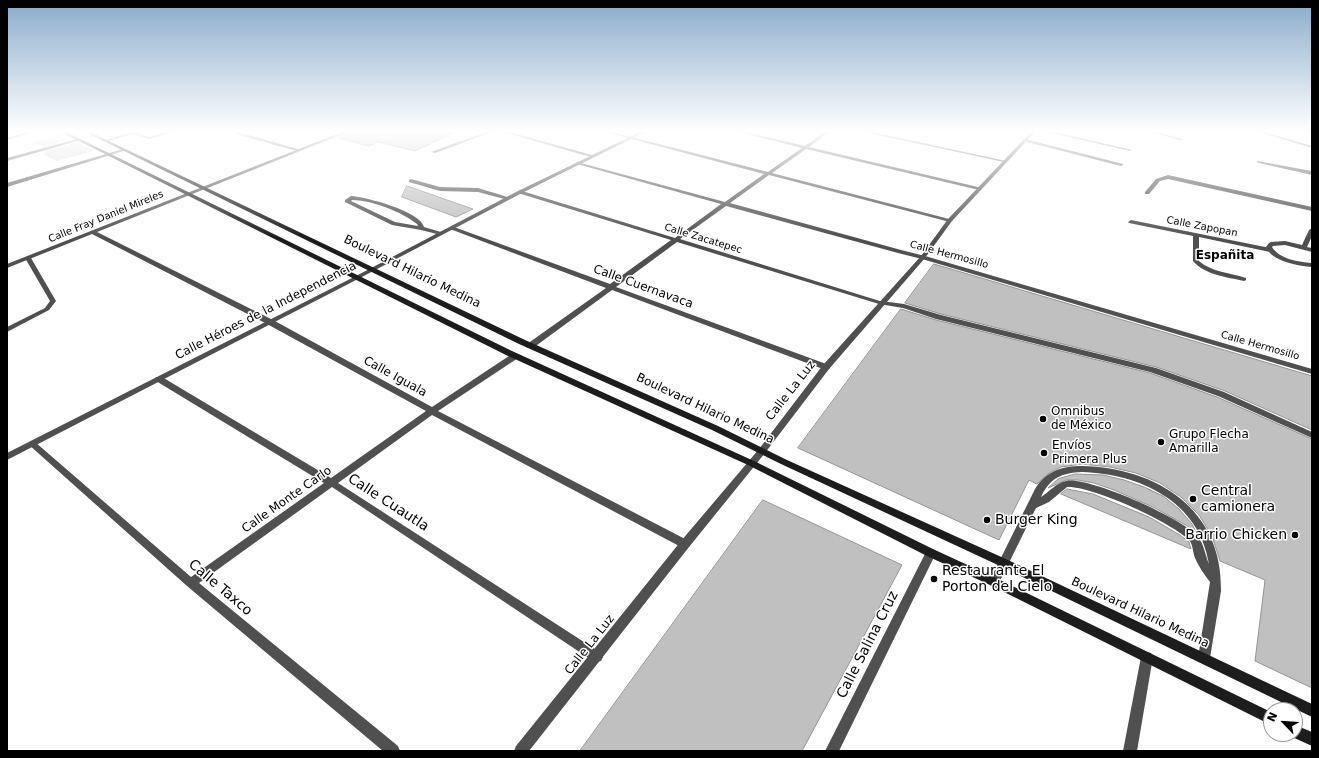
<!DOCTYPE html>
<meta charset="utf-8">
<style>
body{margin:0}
#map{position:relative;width:1319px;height:758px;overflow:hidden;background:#fff;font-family:"DejaVu Sans",sans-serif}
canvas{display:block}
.frame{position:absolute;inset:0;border:8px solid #000;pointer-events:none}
.north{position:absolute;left:1263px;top:702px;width:40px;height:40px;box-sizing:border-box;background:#fff;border:1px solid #999;border-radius:50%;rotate:295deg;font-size:11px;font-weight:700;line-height:16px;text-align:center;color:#000}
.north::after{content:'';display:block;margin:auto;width:14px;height:18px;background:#000;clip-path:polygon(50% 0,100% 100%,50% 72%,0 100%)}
</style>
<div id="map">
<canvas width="1319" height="758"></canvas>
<div class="frame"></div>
<div class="north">N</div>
</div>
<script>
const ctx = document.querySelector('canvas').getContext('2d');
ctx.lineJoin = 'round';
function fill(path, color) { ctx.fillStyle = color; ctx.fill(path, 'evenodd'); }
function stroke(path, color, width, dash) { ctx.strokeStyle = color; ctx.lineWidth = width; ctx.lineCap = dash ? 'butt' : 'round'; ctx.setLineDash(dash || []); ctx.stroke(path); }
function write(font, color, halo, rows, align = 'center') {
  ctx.font = font + ' "DejaVu Sans",sans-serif'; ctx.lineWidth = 3; ctx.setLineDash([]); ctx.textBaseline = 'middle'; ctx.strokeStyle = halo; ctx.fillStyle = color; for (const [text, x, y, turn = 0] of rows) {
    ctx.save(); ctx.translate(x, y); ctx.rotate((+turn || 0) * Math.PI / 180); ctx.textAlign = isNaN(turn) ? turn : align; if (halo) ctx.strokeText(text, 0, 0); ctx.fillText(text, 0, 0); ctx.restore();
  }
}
const green = new Path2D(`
 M63,133l10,5 -32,10 2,-3 -13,-2z
 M78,142l16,9 -38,10 -13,-7 3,-2h-4z`);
const building = new Path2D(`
 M349,132h107l-41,19 -37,-9 -9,4 -31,-8z
 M407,186l66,23 -17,8 -54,-20z
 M934,264l378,112v54l-87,-39 -69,-24 -215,-53 -36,-11z
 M901,309l35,11 214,53 67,24 95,42v249l-57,-27 10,-81 -45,-19 -8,-25 -13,-21 -18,-18 -21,-14 -24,-10 -26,-6 -28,-3 -21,3 -12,6 -12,11 -8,-4 -30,60 -201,-92z
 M1075,474l28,1 21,5 20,7 19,9 16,13 13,15 5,10 -8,-7 -34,-19 -41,-18 -20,-7 -16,-3h-12l-18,8 10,-9z
 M1067,489l26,5 56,23 31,18 9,7 2,7 -130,-55z
 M763,500l139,65 -100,186h-222z`);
const service = new Path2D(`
 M131,132h7v1l11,4 17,-5h7l-24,7 -16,-5 -28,8 -2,-1z
 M235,132h4l62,18 -4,1 -62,-17z
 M486,132h6l-57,21 -4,-1z
 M1047,132h8l77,18 -2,1z
 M1150,132h7l25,7 -2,1z
 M1025,139l98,25v1l-2,1 -98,-25v-2z
 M1257,161l55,10v4l-53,-12 -2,-1z
 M1168,175l144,32v4l-144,-32 -8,2 -11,13h-4v-2l11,-13z
 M411,179l29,8 38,1 33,10 -3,2 -30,-8 -38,-1 -31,-9v-2z
 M351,196c15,1 69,15 73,31l20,6 -3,2 -20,-5 -29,-5 -47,-23v-2zM352,200c20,0 50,12 65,24l1,2 -23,-4 -44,-21z
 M1131,220l139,28 3,2 -3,2 -71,-15v24c12,11 32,12 47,17v2l-2,1c-17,-4 -39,-6 -51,-20v-25l-64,-13 -1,-1z
 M28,256l3,2 25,43 -7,9 -42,22v-5l38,-19 5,-7 -25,-43z
 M881,301l23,3 37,11 215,53 68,24 88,40v6l-94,-42 -68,-24 -214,-53 -33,-11 -24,-4 -1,-1 1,-1z
 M1082,466c75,2 141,43 139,125l-11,67 -2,4 -4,2 -4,-2 -2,-4 12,-76c-6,-8 -11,-15 -15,-24 -2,-5 -2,-12 -5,-17 -16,-18 -100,-56 -123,-54l-18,15 -13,6 -38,77 -4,2 -4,-2 -1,-3 46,-93c11,-18 27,-23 47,-23zM1082,472c58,2 117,29 127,92 -4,-9 -5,-21 -12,-28 -15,-18 -109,-60 -131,-55 -10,2 -17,11 -25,16 9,-19 20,-24 41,-25z`);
const minor = new Path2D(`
 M27,132h7l-27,8v-2z
 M342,132h6l-251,100 176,88 159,87 80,-53h6l1,2 -1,2 -80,53 251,130 1,3 -1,3 -4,1 -4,-1 -249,-132 -94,68 263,170 2,4 -2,4 -4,1 -4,-1 -261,-174 -133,96 199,163 2,5h-17l-196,-165 -159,-142 1,-2h6l156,135 133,-94 -168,-102 -1,-2 1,-2h6l169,101 95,-67 -159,-87 -175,-90 -85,34v-4z
 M503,132h7l85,24 -4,1z
 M605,132h7l156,40 34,-24 -63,-16h7l59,14 19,-14h5l-20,15 173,41 -3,2 -173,-41 -34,24 181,47 -3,2 -181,-47 -39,28 171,47 24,6 387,113v5l-390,-115 -24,-6 -172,-47 -46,33 203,63 1,1 -1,1h-4l-202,-62 -61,45 213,78 1,2 -1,2h-6l-211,-79 -79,58h-6l-1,-2 1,-2 79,-56 -156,-59v-2h4l156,57 61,-44 -153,-47v-2h4l153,47 46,-34 -144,-40v-2l148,40 39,-28z
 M864,132h8l134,29 -2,1z
 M77,139l4,1 -74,21v-3z
 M123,149l4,1 -120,37v-4z
 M1312,228v8l-5,11 5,1v4l-27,-7 -12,1 -1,1c7,12 27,15 40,16v4c-13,-1 -41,-6 -46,-20l3,-4 2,-1 14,-1 17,4 7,-15z
 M931,549l4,1 1,3 -97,198h-14l102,-201z
 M1147,652l4,1 2,4 -16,94h-14l18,-94 2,-4z`);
const tertiary = new Path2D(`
 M640,132h5l-123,61 -164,86 -351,181v-7l347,-176 164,-86z
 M1031,132h4l-83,89 -27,37 -96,111 -64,84 -76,94 -160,204h-15l2,-5 165,-205 78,-92 64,-84 98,-109 27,-37z
 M1258,132h7l47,14v2z`);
const secondary = new Path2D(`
 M61,132h5l446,219 242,110 181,89 63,29 273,133v13l-281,-140 -63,-29 -179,-91 -242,-110z
 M85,132h5l435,208 193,86 69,34 221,100 304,144v13l-312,-151 -219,-102 -69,-34 -193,-86z
 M1295,725l17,7v14l-22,-10v-2h5z`);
const markers = [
 [1043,419,4,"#000"],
 [1161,442,4,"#000"],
 [1044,453,4,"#000"],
 [1193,499,4,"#000"],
 [987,520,4,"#000"],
 [1295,535,4,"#000"],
 [934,579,4,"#000"]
];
const farStreetnames = [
 ["Calle Fray Daniel Mireles",106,217,-22],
 ["Calle Zapopan",1202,227,11],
 ["Calle Zacatepec",703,239,17],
 ["Calle Hermosillo",949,255,15],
 ["Calle Hermosillo",1260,346,16]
];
const farQuarternames = [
 ["Españita",1225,256]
];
const streetNames = [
 ["Boulevard Hilario Medina",412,272,26],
 ["Calle Cuernavaca",643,287,20],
 ["Calle Héroes de la Independencia",266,311,-27],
 ["Calle Iguala",395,377,29],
 ["Calle La Luz",791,391,-52],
 ["Boulevard Hilario Medina",705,409,25],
 ["Calle Monte Carlo",287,500,-35],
 ["Boulevard Hilario Medina",1140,613,25],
 ["Calle La Luz",590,645,-52]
];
const poiNames = [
 ["Omnibus",1051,412],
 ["de México",1051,426],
 ["Grupo Flecha",1169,435],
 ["Amarilla",1169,449],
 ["Envíos",1052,446],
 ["Primera Plus",1052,460]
];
const nearPoinames = [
 ["Central",1201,491],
 ["camionera",1201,507],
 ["Burger King",995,520],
 ["Barrio Chicken",1287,535,"right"],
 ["Restaurante El",942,571],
 ["Porton del Cielo",942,587]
];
const nearStreetnames = [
 ["Calle Cuautla",388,503,33],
 ["Calle Taxco",220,588,40],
 ["Calle Salina Cruz",868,645,-63]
];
fill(green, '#d7d7d7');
fill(building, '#c0c0c0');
stroke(building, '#949494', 1);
fill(service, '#505050');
fill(minor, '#505050');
fill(tertiary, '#505050');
fill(secondary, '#1d1d1d');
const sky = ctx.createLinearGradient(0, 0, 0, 238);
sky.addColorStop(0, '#8aabca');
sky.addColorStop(0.55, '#fff');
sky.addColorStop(1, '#ffffff00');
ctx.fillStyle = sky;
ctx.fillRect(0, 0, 1319, 238);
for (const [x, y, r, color] of markers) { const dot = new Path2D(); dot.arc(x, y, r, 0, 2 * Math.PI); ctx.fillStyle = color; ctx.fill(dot); stroke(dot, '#fff', 1.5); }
write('10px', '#000', '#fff', farStreetnames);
write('bold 12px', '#000', '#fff', farQuarternames);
write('12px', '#000', '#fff', streetNames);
write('12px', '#000', '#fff', poiNames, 'left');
write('14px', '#000', '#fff', nearPoinames, 'left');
write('14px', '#000', '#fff', nearStreetnames);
</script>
